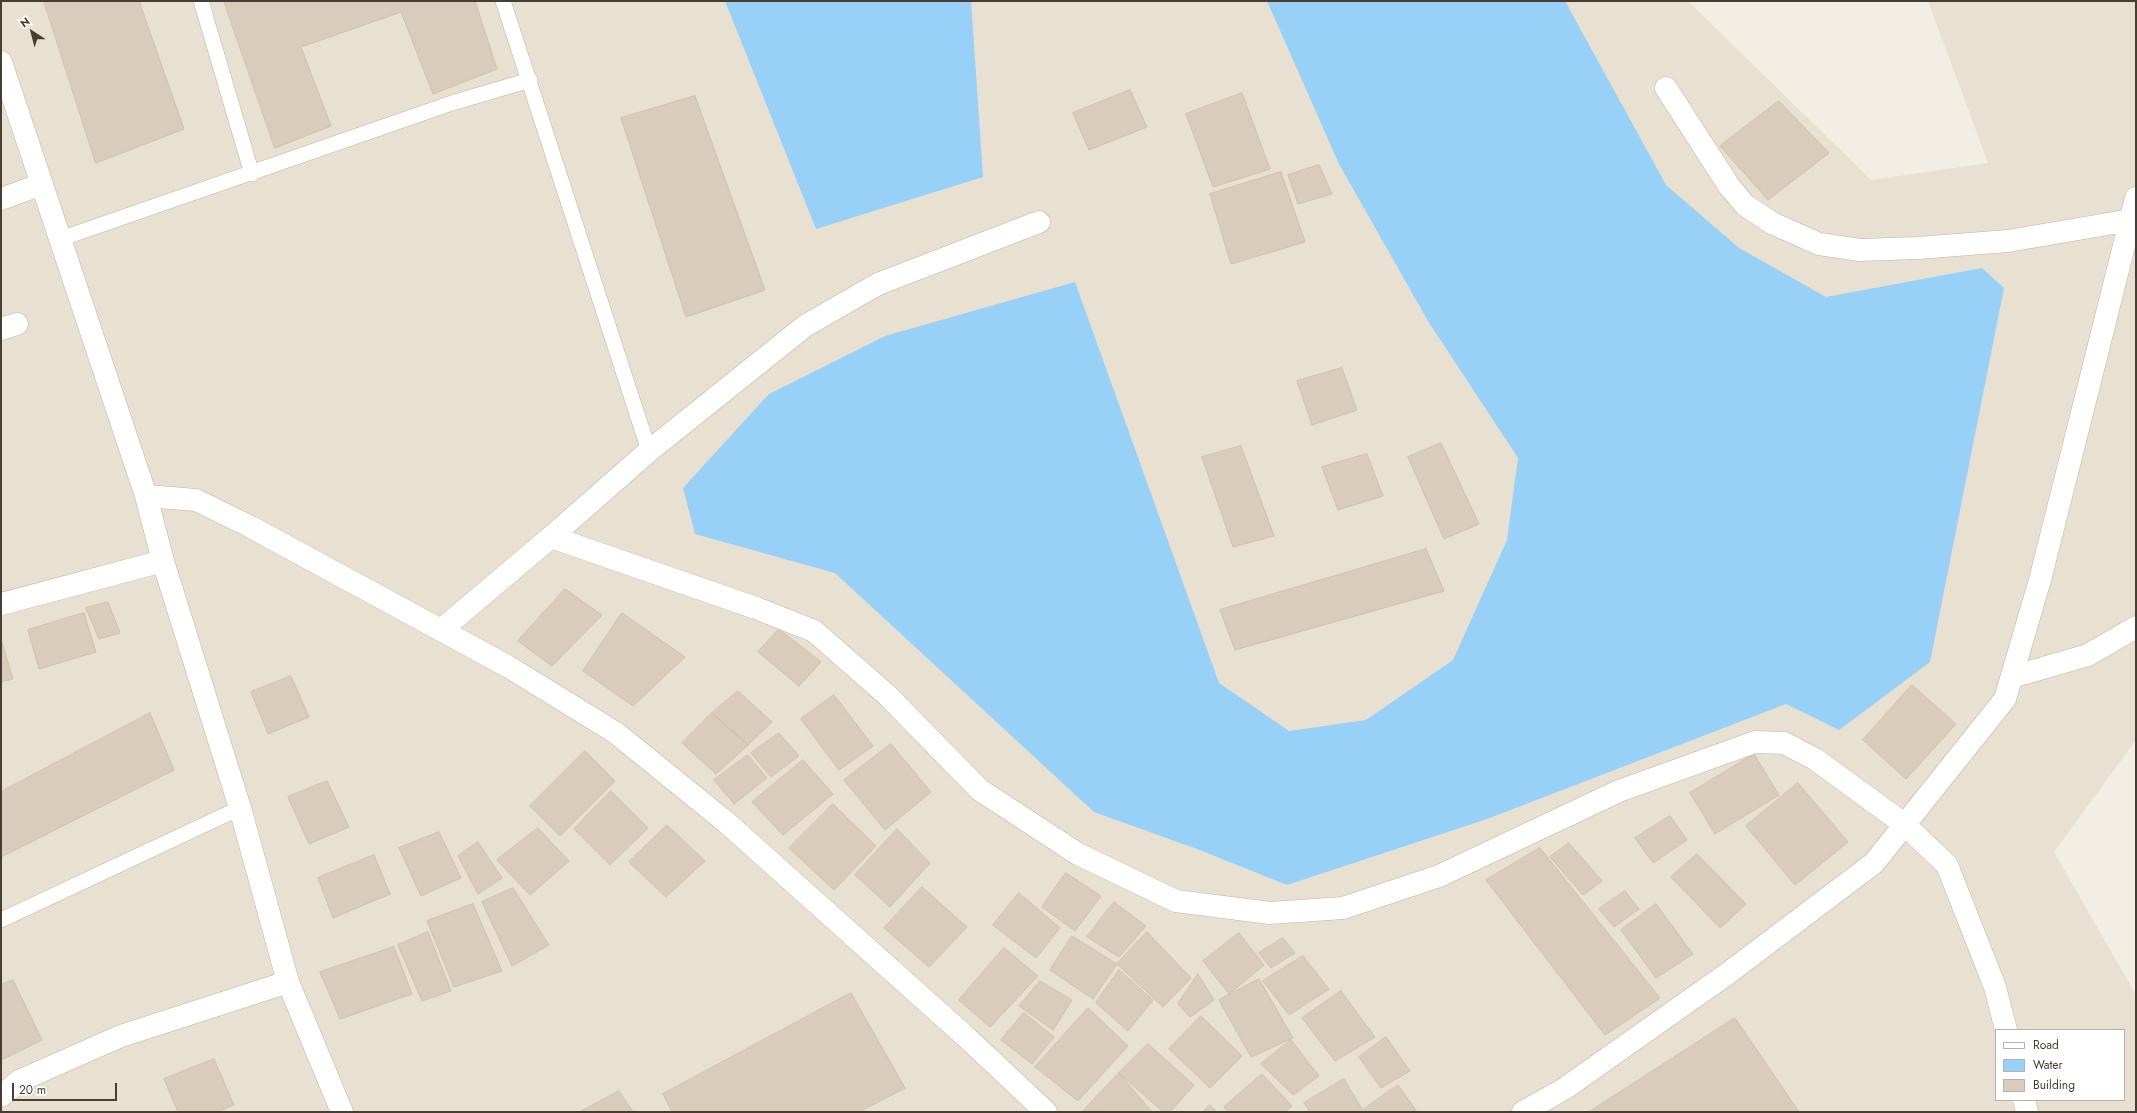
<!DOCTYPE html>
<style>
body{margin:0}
#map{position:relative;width:2137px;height:1113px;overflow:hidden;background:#f3eee3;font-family:Jost,sans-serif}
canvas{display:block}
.frame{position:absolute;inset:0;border:2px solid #463e32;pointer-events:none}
.legend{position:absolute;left:1995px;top:1029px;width:130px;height:72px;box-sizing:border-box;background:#fff;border:1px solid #b5b2ad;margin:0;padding:5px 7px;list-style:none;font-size:12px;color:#463e32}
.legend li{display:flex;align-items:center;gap:8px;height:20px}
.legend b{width:20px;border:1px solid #b5b2ad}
.north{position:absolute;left:12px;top:12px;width:40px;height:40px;-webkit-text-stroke:3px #fff;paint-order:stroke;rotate:324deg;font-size:11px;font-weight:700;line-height:16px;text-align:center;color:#463e32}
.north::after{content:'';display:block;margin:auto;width:14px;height:18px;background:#463e32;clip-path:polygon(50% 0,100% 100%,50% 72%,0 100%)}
.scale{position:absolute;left:12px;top:1083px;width:105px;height:18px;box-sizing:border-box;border:2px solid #463e32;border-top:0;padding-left:5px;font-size:12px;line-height:14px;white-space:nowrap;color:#463e32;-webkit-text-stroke:3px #fff;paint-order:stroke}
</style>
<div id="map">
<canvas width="2137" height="1113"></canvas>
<div class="frame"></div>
<ul class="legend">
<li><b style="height:5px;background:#fff"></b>Road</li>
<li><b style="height:11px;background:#97d1f7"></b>Water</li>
<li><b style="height:11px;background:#d9ccba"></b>Building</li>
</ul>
<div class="north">N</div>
<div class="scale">20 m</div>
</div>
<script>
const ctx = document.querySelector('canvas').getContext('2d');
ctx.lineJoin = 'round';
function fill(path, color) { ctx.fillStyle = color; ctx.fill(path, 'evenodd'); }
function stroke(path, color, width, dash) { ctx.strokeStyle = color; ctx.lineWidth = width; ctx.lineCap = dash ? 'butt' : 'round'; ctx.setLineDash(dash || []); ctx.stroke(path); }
const residential = new Path2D(`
 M1,1h1687l183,179 117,-17 -60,-162h208v739l-82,112 82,143v117h-2135zM1996,1030h128v70h-128z`);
const water = new Path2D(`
 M725,1h246l12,176 -167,52z
 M1267,1h298l101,184 73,63 87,49 156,-29 22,20 -74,374 -91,68 -53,-26 -299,115 -200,66 -90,-36 -103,-37 -259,-239 -140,-39 -12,-46 86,-94 116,-58 190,-54 144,401 70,48 77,-11 87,-60 54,-120 11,-82 -90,-137 -89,-157z`);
const building = new Path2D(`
 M44,1h95l45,128 -88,34z
 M224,1h251l22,68 -64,25 -32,-82 -100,35 30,79 -56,22z
 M1130,90l17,37 -58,23 -16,-37z
 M1242,93l28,76 -57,18 -27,-73z
 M695,96l70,194 -79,27 -65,-199z
 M1779,101l50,52 -61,47 -48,-54z
 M1319,165l13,29 -34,10 -10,-29z
 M1281,172l24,70 -74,22 -21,-70z
 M1342,368l15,42 -45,15 -15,-44z
 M1441,443l38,81 -35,15 -36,-82z
 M1241,446l33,90 -41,11 -31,-90z
 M1367,454l16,42 -45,14 -16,-43z
 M1426,549l18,42 -209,59 -15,-40z
 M565,589l37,26 -50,51 -34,-25z
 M108,602l12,31 -21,6 -13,-31z
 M84,613l12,39 -57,17 -11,-39z
 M622,613l63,44 -52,49 -50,-35z
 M779,629l42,33 -22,24 -41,-34z
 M1,639l12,40 -12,3z
 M291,676l18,41 -41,17 -17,-42z
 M1912,685l44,39 -50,55 -43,-39z
 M738,691l34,31 -24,23 -36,-32z
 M834,695l39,51 -34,24 -38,-51z
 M150,713l24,57 -173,87v-65z
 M712,713l36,32 -32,29 -34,-31z
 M779,733l20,23 -28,21 -20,-24z
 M891,744l40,48 -46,38 -41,-50z
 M585,751l30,30 -55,55 -30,-30z
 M1754,754l25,41 -64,39 -25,-41z
 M748,755l19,23 -33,26 -20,-24z
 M803,760l30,34 -50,41 -31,-33z
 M327,781l22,46 -40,17 -21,-47z
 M1798,783l50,59 -53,43 -49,-59z
 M611,791l37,37 -38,37 -36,-36z
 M833,804l43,42 -42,44 -45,-42z
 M1670,816l17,24 -34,23 -18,-25z
 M667,825l38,36 -39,36 -37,-35z
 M538,828l31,33 -39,34 -33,-35z
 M897,829l33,34 -40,44 -35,-32z
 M439,832l22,46 -40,18 -22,-48z
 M478,842l24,36 -24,16 -20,-38z
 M1569,843l33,38 -19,14 -33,-38z
 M1540,848l120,150 -55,37 -119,-155z
 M1697,854l49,50 -26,24 -49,-51z
 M374,855l16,39 -57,24 -15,-40z
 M1066,873l35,23 -26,35 -33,-24z
 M922,887l45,40 -38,40 -45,-39z
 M513,888l36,57 -37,21 -30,-64z
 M1625,891l14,18 -25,18 -15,-18z
 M1019,893l41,35 -24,30 -43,-33z
 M1114,902l32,24 -27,31 -32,-20z
 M473,904l29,67 -48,16 -27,-66z
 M1656,904l37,50 -37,24 -35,-48z
 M428,932l23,59 -29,10 -24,-56z
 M1147,932l44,46 -28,29 -46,-43z
 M1239,933l25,32 -35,29 -26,-33z
 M1072,936l45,28 -24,35 -43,-29z
 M1283,938l12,15 -24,15 -12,-15z
 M394,947l18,47 -72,25 -20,-47z
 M1004,948l34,28 -48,51 -31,-27z
 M1303,956l26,33 -40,26 -26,-34z
 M1119,970l34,30 -25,31 -32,-28z
 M1198,974l16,26 -24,17 -12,-13z
 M1259,979l34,59 -42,19 -32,-57z
 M13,980l29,60 -41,20v-75z
 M1040,981l32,19 -19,30 -34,-24z
 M1341,991l34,46 -40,24 -33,-43z
 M851,993l54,95 -46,24h-187l-9,-18z
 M1088,1008l40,38 -50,55 -43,-34z
 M1024,1013l30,24 -22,27 -31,-24z
 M1201,1016l41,40 -32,32 -41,-39z
 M1735,1018l64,94h-210z
 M1386,1037l24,34 -29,17 -22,-31z
 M1291,1040l28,36 -26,19 -32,-31z
 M1148,1044l46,41 -24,27h-7l-44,-39z
 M214,1059l20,46 -17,7h-39l-14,-33z
 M1119,1073l33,39 -69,-1z
 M1262,1074l30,32 -7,6h-57l-4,-5z
 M1344,1079l20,33h-54l-6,-9z
 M1398,1085l19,27h-51l-2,-3z
 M619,1091l14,21h-53z
 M1210,1105l7,7h-14z`);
const service = new Path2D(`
 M201,1l51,173
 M503,1l146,450
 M60,239l392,-136 78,-23
 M1,920l239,-112`);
const minor = new Path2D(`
 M1,62l145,434 17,65 77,247 48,174 54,130
 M1666,88l63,98 16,19 27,18 47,21 41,6 58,-2 90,-7 123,-21
 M1,199l41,-15
 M1,329l16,-5
 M146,496l50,4 55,27 258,140 107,66 110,89 238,213 82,77
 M551,537l98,-86 156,-125 73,-42 161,-62
 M1,604l162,-43
 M441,630l110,-93 205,71 58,23 73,64 93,95 98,64 98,47 94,12 73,-5 96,-32 180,-85 136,-49 29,1 31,16 89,65 43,41 48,122 11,43
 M2012,677l76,-22 48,-28
 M1,1096l18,-15 102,-45 167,-54
 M2024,1100l3,12
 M1523,1112l41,-23 163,-115 147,-111 131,-164 35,-119 96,-382`);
fill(residential, '#e8e0d0');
fill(water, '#97d1f7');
fill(building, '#d9ccba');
stroke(building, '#d1c1a9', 1);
stroke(service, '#c0b6a4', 16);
stroke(minor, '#c0b6a4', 23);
stroke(service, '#fff', 15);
stroke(minor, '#fff', 22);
</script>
